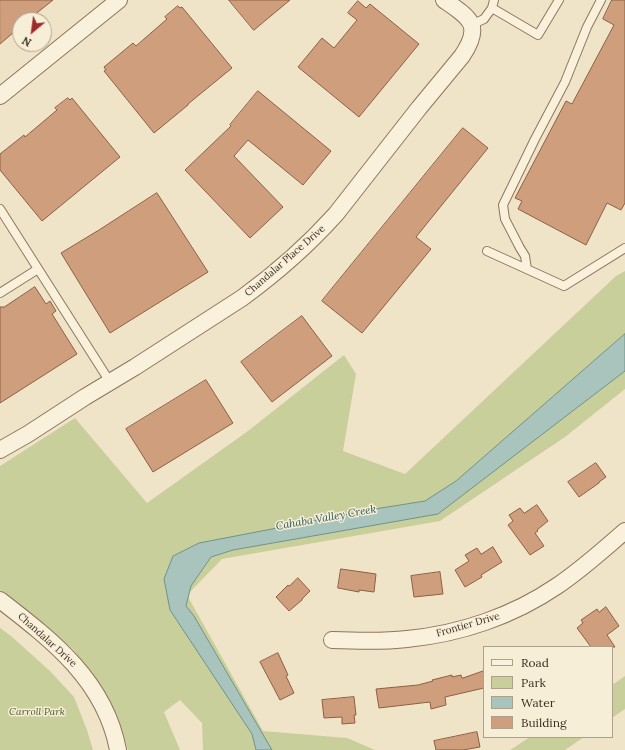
<!DOCTYPE html>
<style>
body{margin:0}
#map{position:relative;width:625px;height:750px;overflow:hidden;background:#f0e4c8;font-family:Lora,serif}
canvas{display:block}
.legend{position:absolute;left:483px;top:646px;width:130px;height:92px;box-sizing:border-box;background:#f7eed8;border:1px solid #ada18e;margin:0;padding:5px 7px;list-style:none;font-size:12px;color:#3d2e20}
.legend li{display:flex;align-items:center;gap:8px;height:20px}
.legend b{width:20px;border:1px solid #ada18e}
.north{position:absolute;left:12px;top:12px;width:40px;height:40px;box-sizing:border-box;background:#f7eed8;border:1px solid #ada18e;border-radius:50%;rotate:209deg;font-size:11px;font-weight:700;line-height:16px;text-align:center;color:#3d2e20}
.north::after{content:'';display:block;margin:auto;width:14px;height:18px;background:#9e2a2b;clip-path:polygon(50% 0,100% 100%,50% 72%,0 100%)}
</style>
<div id="map">
<canvas width="625" height="750"></canvas>
<ul class="legend">
<li><b style="height:5px;background:#faf1dc"></b>Road</li>
<li><b style="height:11px;background:#c9cf9b"></b>Park</li>
<li><b style="height:11px;background:#a9c4bc"></b>Water</li>
<li><b style="height:11px;background:#cf9f7d"></b>Building</li>
</ul>
<div class="north">N</div>
</div>
<script>
const ctx = document.querySelector('canvas').getContext('2d');
ctx.lineJoin = 'round';
function fill(path, color) { ctx.fillStyle = color; ctx.fill(path, 'evenodd'); }
function stroke(path, color, width, dash) { ctx.strokeStyle = color; ctx.lineWidth = width; ctx.lineCap = dash ? 'butt' : 'round'; ctx.setLineDash(dash || []); ctx.stroke(path); }
function write(font, color, halo, rows, align = 'center') {
  ctx.font = font + ' Lora,serif'; ctx.lineWidth = 3; ctx.setLineDash([]); ctx.textBaseline = 'middle'; ctx.strokeStyle = halo; ctx.fillStyle = color; for (const [text, x, y, turn = 0] of rows) {
    ctx.save(); ctx.translate(x, y); ctx.rotate((+turn || 0) * Math.PI / 180); ctx.textAlign = isNaN(turn) ? turn : align; if (halo) ctx.strokeText(text, 0, 0); ctx.fillText(text, 0, 0); ctx.restore();
  }
}
const green = new Path2D(`
 M625,271v118l-60,48 -125,84 -218,38 -35,36 76,136 84,7 28,12h-172l-1,-27 -22,-23 -16,12 16,38h-52l-15,-41 -39,-59 -74,-60v-124l75,-48 72,85 101,-72 96,-76 12,19 -13,77 62,23 211,-198z
 M0,628l11,8 39,35 24,26 13,33 6,20h-93z
 M625,676v33l-13,9v-33z
 M530,737h54l-19,13h-55z`);
const water = new Path2D(`
 M625,334v37l-187,143 -205,36 -22,7 -20,29 -5,20 8,10 78,134h-16l-4,-16 -82,-124 -6,-31 9,-23 26,-13 182,-35 44,-7 31,-20z`);
const building = new Path2D(`
 M0,0h53l-25,20h-8v7l-20,17z
 M229,0h61l-36,30z
 M612,0h13v203l-4,7 -14,-7 -21,42 -68,-36 4,-8 -7,-3 51,-97 6,3 42,-79 -11,-6z
 M358,1l8,7 4,-4 49,40 -60,73 -61,-50 24,-29 12,10 23,-28 -9,-7z
 M178,6l2,2 2,-1 50,61 -44,36v1l-34,28 -50,-62 2,-1 -2,-3 29,-24 3,3 31,-27 -2,-2z
 M258,91l73,60 -28,34 -55,-45 -14,16 49,51 -33,31 -65,-68 46,-44 -1,-1z
 M68,98l2,2 2,-2 48,59 -78,64 -42,-51v-16l24,-19 1,2 32,-27 -2,-2z
 M463,128l25,20 -72,89 15,12 -69,84 -40,-32z
 M157,193l51,79 -98,61 -49,-80 38,-23z
 M35,287l11,17 4,-3 6,10 -4,3 25,40 -77,49v-96h4z
 M302,316l30,40 -60,46 -31,-40z
 M206,380l27,43 -80,49 -27,-43z
 M596,463l10,14 -7,5v1l-20,14 -11,-15z
 M537,505l11,16 -11,9 1,1 -3,2 9,13 -14,9 -22,-30 5,-4 -4,-6 11,-7 4,5z
 M493,547l9,15 -21,13 1,2 -17,10 -10,-17 14,-9 -4,-6 12,-7 4,6z
 M341,569l35,5 -2,18 -15,-2v2l-21,-4z
 M440,572l3,22 -29,3 -3,-21z
 M298,578l12,13 -8,8v1l-13,11 -13,-14 12,-12 1,1z
 M606,607l13,19 -12,9 8,12h-24l-14,-19 6,-5 -2,-3 16,-11 2,3z
 M278,653l10,22 -2,1 8,17 -14,7 -20,-38z
 M484,671v17l-39,9 1,8 -15,4 -1,-7 -51,6 -3,-19 42,-4 15,-4 -1,-1 20,-5v2l9,-2 1,3z
 M354,697l2,18h-2l1,8 -13,1v-7l-18,1 -2,-18z
 M477,732l3,15 -17,3h-27l-2,-9z`);
const service = new Path2D(`
 M492,8l46,27 21,-35
 M471,25l13,-6 8,-11 2,-8
 M0,209l110,173
 M487,251l77,35 61,-38
 M527,269l-2,-13 -5,-8 -15,-29 -2,-14 32,-66 30,-57 22,-55 14,-27
 M0,293l38,-24`);
const minor = new Path2D(`
 M0,96l119,-96
 M0,450l28,-16 57,-37 50,-30 107,-69c33,-24 67,-54 94,-84l83,-106 43,-52c21,-31 8,-38 -18,-56
 M0,600c53,41 105,81 118,150
 M332,640c25,1 50,2 75,-1 53,-5 106,-23 150,-53 24,-16 46,-36 68,-55`);
const streetNames = [
 ["Chandalar Place Drive",285,261,-41],
 ["Frontier Drive",468,625,-16],
 ["Chandalar Drive",47,640,42]
];
const parkNames = [
 ["Carroll Park",37,712]
];
const waterNames = [
 ["Cahaba Valley Creek",326,518,-10]
];
fill(green, '#c9cf9b');
fill(water, '#a9c4bc');
stroke(water, '#6f938a', 1);
fill(building, '#cf9f7d');
stroke(building, '#8d5f41', 1);
stroke(service, '#8d765c', 10);
stroke(minor, '#8d765c', 18);
stroke(service, '#faf1dc', 8);
stroke(minor, '#faf1dc', 16);
write('10px', '#3d2e20', '#f7eed8', streetNames);
write('italic 10px', '#4d5a26', '#f7eed8', parkNames);
write('italic 11px', '#2f5d5a', '#f7eed8', waterNames);
</script>
